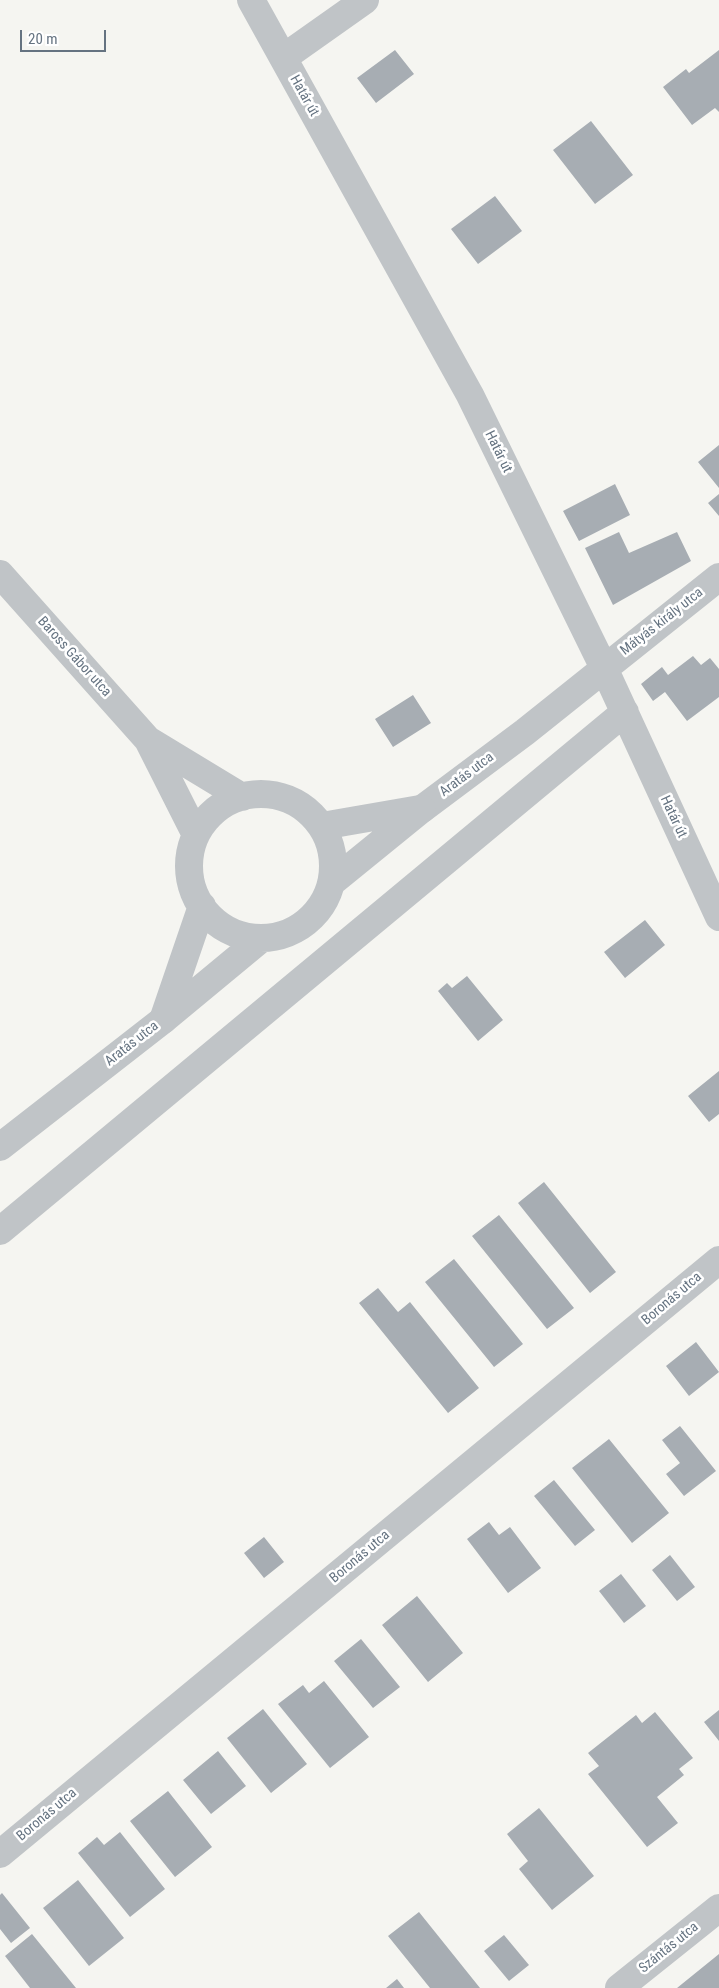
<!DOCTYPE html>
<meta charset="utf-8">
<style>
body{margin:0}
#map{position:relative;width:719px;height:1988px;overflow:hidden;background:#f5f5f1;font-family:"Roboto Condensed",sans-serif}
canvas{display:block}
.scale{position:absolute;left:20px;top:30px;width:86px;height:22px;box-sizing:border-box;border:2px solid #657381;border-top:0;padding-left:6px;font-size:15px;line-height:18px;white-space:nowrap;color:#657381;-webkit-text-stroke:4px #fff;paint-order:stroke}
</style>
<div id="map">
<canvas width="719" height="1988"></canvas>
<div class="scale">20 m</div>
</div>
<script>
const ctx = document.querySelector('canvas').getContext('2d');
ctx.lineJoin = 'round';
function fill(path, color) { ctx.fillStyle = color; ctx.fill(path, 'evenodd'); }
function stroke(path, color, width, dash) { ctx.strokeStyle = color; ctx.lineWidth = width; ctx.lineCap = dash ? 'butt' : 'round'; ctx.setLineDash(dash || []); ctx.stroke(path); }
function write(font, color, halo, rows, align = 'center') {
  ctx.font = font + ' "Roboto Condensed",sans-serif'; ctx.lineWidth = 5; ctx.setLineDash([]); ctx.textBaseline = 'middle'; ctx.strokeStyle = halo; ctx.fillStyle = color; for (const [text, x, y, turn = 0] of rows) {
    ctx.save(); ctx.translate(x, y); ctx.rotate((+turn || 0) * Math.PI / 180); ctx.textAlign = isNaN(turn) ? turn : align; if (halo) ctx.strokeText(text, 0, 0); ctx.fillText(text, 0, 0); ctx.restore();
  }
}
const building = new Path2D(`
 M395,50l19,24 -38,29 -19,-25z
 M719,50v62l-4,-4 -23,17 -29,-38 23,-18 3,4z
 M591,121l42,54 -38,29 -42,-54z
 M495,196l27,35 -44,33 -27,-35z
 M719,445v43l-21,-26z
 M615,484l15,31 -51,26 -16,-30z
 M719,494v22l-11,-13z
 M619,532l10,21 48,-21 14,29 -78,44 -28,-57z
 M693,656l8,9 9,-7 9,11v28l-32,24 -22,-29 -12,9 -12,-17 21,-17 6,8z
 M413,695l18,28 -38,24 -18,-28z
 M645,920l20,25 -40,33 -21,-26z
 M467,976l36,44 -25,21 -40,-50 9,-8 5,5z
 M719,1071v43l-10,8 -21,-26z
 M544,1182l72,90 -26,21 -72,-90z
 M499,1215l75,93 -27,21 -75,-93z
 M454,1259l69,85 -29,23 -69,-85z
 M378,1288l20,24 12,-10 69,86 -31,25 -89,-110z
 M696,1342l23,30 -30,24 -23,-30z
 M680,1426l36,45 -32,25 -18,-22 14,-11 -18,-23z
 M609,1439l60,74 -37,30 -60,-75z
 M554,1480l41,50 -20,16 -41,-50z
 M489,1522l10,13 11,-8 31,41 -33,25 -41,-54z
 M264,1537l20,25 -20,16 -20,-25z
 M670,1555l25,32 -18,14 -25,-31z
 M621,1574l25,32 -22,17 -25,-32z
 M417,1596l46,57 -35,29 -46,-57z
 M361,1639l39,48 -27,21 -39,-47z
 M324,1681l45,56 -39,31 -52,-64 25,-19 6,8z
 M263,1709l44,55 -36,29 -44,-55z
 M719,1710v31l-15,-19z
 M655,1712l38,46 -14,11 5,6 -27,22 21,26 -31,24 -59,-73 11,-8 -11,-13 48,-38 6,8z
 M218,1751l28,35 -35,28 -28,-34z
 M168,1791l44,56 -37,30 -45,-56z
 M539,1808l55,68 -42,34 -33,-41 9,-8 -21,-27z
 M120,1832l45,57 -35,28 -52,-64 19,-16 7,8z
 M78,1880l46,58 -35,28 -46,-58z
 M2,1893l28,35 -19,15 -11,-14v-34z
 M419,1912l61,76h-50l-42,-52z
 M32,1934l44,54h-46l-25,-32z
 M504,1935l25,30 -20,16 -25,-30z
 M719,1954v34h-42z
 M397,1979l7,9h-18z`);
const minor = new Path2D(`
 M251,0l219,395 134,273 115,249
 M283,58l82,-58
 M422,809l103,-77 194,-155
 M0,1147l163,-127
 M0,1231l625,-519
 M0,1854l719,-594
 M619,1988l100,-80`);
const tertiary = new Path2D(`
 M0,574l148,166 48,95
 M148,740l94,57
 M189 866a72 72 0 1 1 144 0a72 72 0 1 1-144 0Z
 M322,826l98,-17
 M331,883l91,-74
 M163,1020l99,-82
 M163,1020l39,-114`);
const streetNames = [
 ["Határ út",304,96,61],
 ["Határ út",498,452,64],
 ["Mátyás király utca",662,622,-38],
 ["Baross Gábor utca",74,657,48],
 ["Aratás utca",467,775,-37],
 ["Határ út",673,817,65],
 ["Aratás utca",132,1044,-38],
 ["Boronás utca",672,1299,-40],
 ["Boronás utca",360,1557,-40],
 ["Boronás utca",47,1815,-40],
 ["Szántás utca",669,1948,-39]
];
fill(building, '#a7adb3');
stroke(minor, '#c0c4c7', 28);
stroke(tertiary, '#c0c4c7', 28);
write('14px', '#657381', '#fff', streetNames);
</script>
